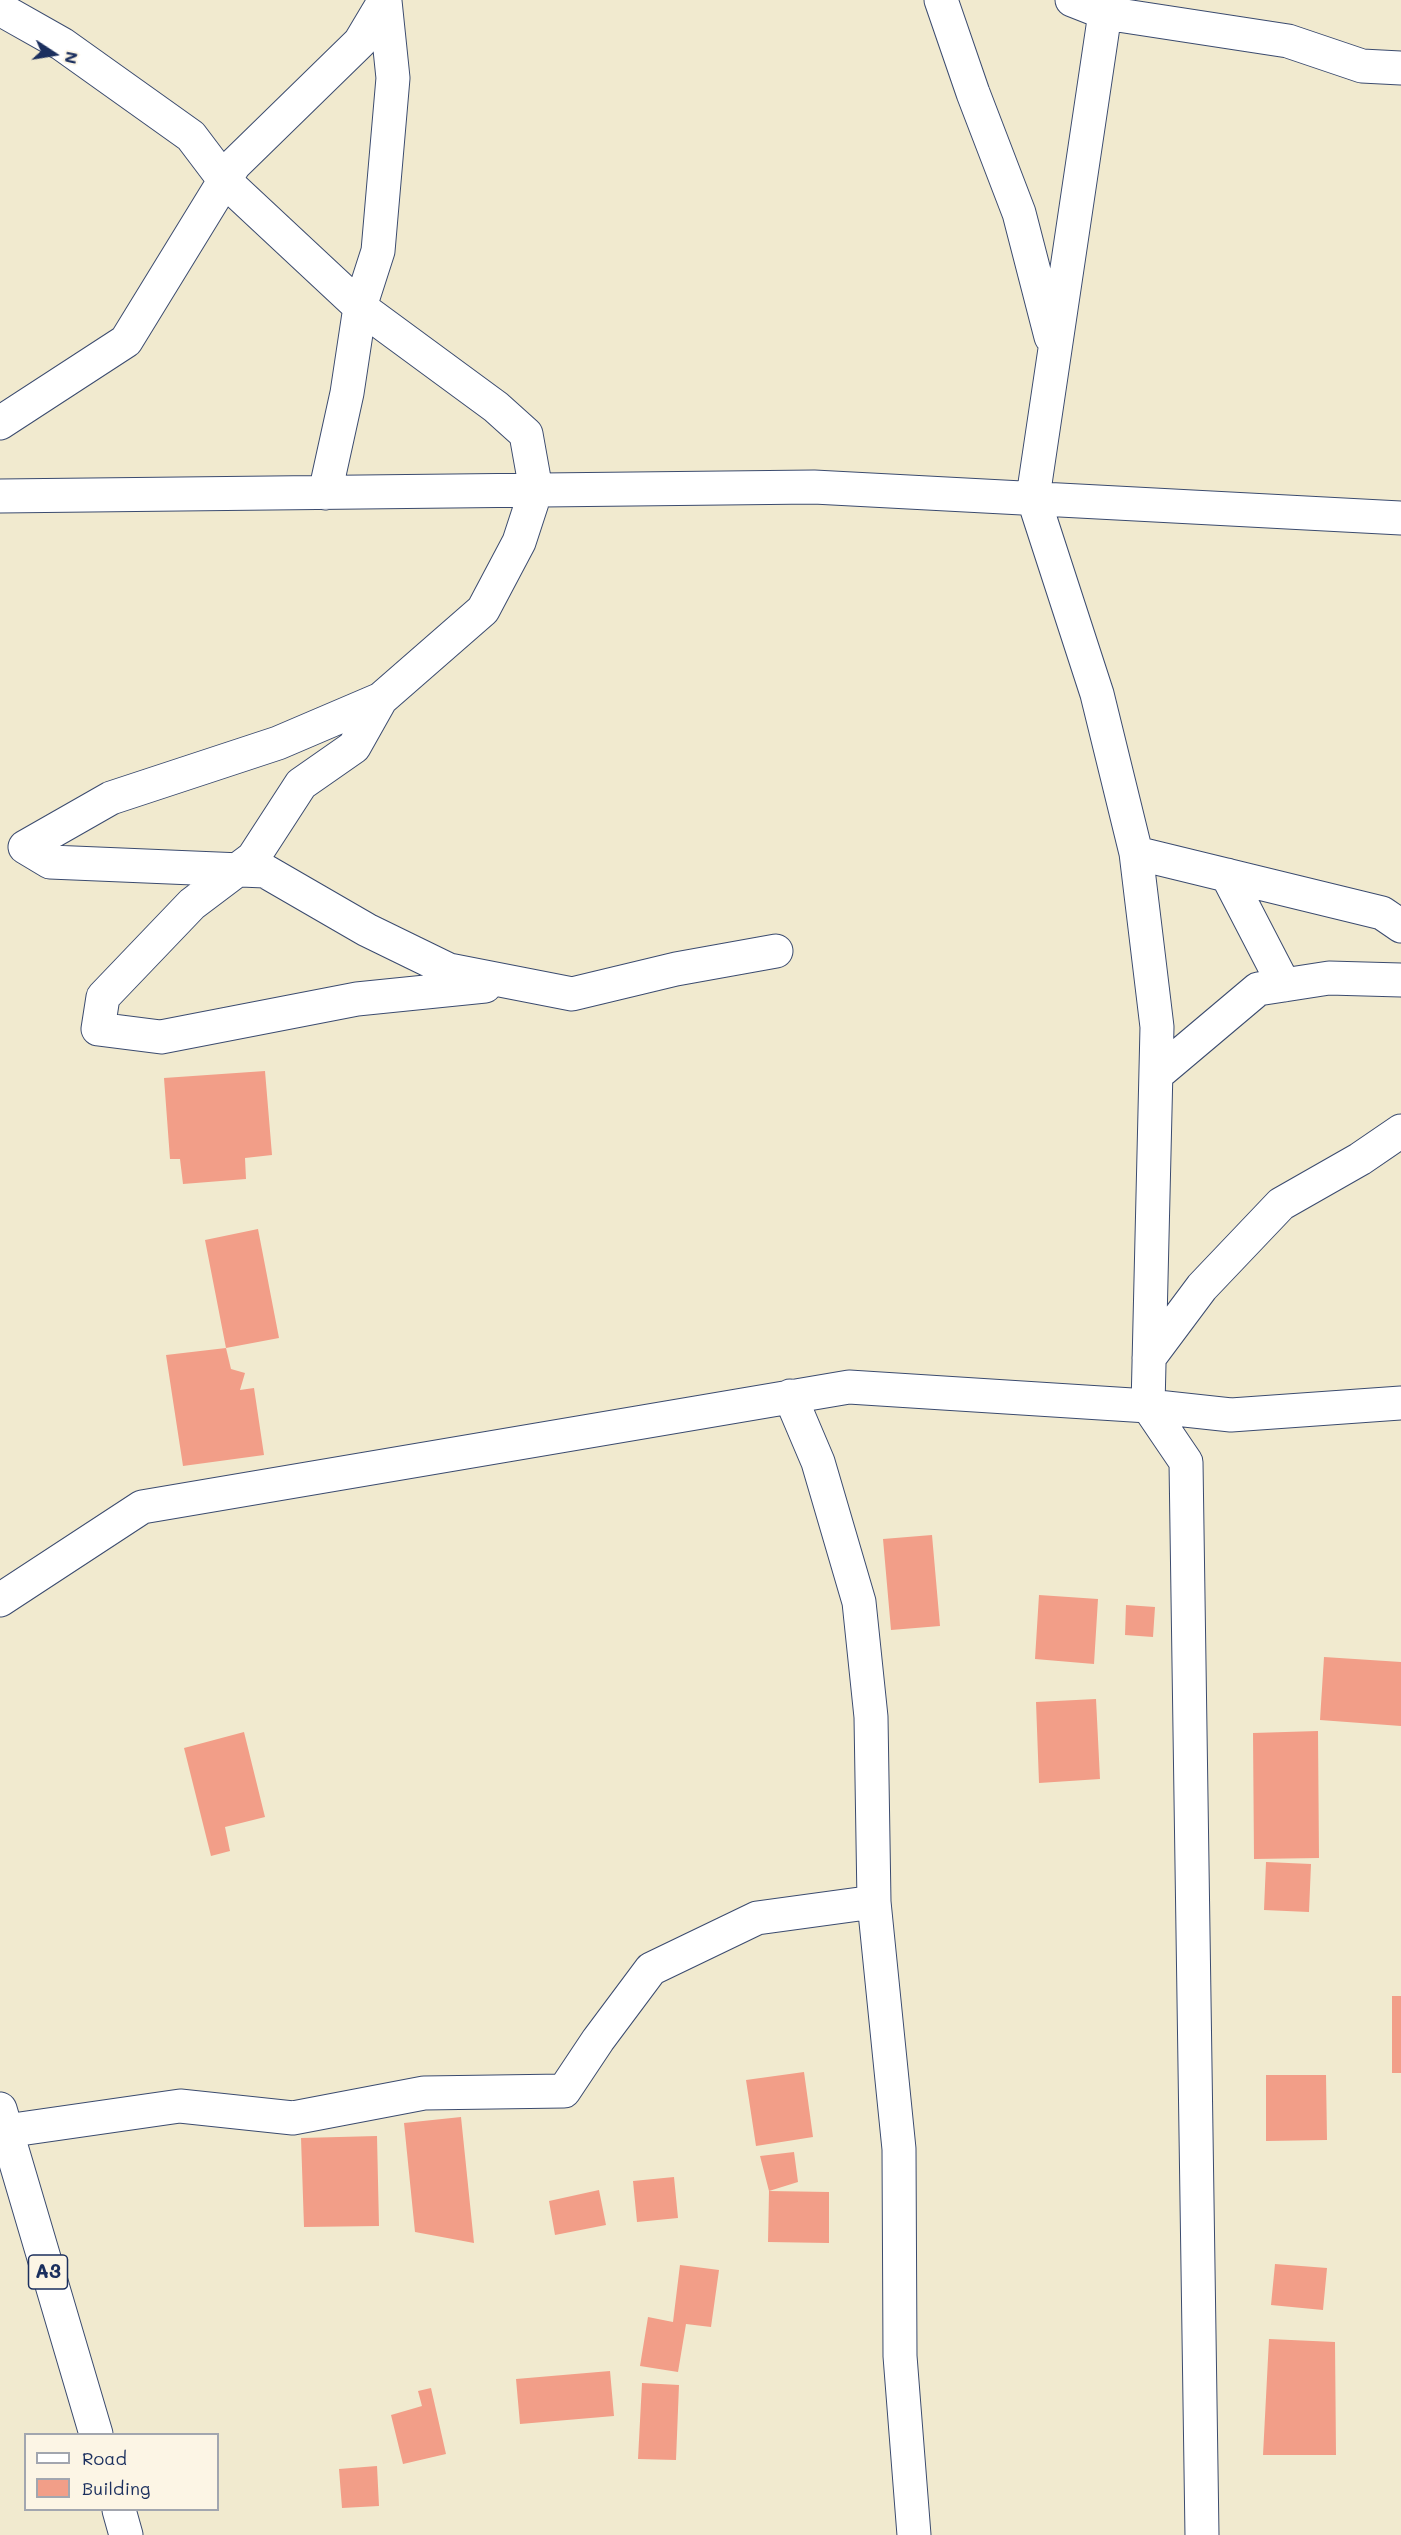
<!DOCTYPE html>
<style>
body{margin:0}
#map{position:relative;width:1401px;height:2535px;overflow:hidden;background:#f1eacf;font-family:Mali,sans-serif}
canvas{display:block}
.legend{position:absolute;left:24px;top:2433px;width:195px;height:78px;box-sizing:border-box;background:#fcf5e5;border:2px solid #a2a6af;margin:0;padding:8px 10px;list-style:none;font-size:18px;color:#1b2f5e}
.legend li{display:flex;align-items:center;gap:12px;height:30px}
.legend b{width:30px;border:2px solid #a2a6af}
.north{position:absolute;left:24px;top:24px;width:60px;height:60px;-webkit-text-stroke:4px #fcf5e5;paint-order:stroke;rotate:102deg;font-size:16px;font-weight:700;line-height:24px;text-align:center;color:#1b2f5e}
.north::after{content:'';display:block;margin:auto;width:21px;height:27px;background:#1b2f5e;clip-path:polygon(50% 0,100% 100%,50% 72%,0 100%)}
</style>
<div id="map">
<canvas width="1401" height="2535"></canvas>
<ul class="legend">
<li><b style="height:8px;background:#fff"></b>Road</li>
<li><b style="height:16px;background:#f29e88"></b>Building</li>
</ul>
<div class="north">N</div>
</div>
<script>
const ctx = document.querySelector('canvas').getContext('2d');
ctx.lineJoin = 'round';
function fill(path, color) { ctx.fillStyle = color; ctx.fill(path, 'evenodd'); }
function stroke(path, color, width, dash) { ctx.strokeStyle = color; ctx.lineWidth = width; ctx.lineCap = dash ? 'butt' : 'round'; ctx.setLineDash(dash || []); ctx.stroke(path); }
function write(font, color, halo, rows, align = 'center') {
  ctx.font = font + ' Mali,sans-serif'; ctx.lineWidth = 4.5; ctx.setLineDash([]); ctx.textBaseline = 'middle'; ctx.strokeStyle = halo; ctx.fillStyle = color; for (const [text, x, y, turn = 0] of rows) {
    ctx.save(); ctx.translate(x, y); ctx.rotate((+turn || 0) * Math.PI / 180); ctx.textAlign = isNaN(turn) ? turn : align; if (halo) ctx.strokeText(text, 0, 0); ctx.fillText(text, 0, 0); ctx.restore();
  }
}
const building = new Path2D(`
 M265,1071l7,84 -27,3 1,21 -63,5 -3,-25h-10l-6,-81z
 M258,1229l21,109 -53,10 -21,-108z
 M226,1348l5,21 14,4 -5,17 14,-2 10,67 -81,11 -17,-111z
 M932,1535l8,91 -49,4 -8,-91z
 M1039,1595l59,4 -4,65 -59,-5z
 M1126,1605l29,2 -2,30 -28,-2z
 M1324,1657l77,5v64l-81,-6z
 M1096,1699l4,80 -61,4 -3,-81z
 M1318,1731l1,127 -65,1 -1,-126z
 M244,1732l21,85 -40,10 5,24 -19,5 -27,-108z
 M1266,1862l45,2 -2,48 -45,-2z
 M1392,1996h9v77h-9z
 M804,2072l9,65 -57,9 -10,-66z
 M1266,2075h60l1,65 -61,1z
 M461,2117l13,126 -59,-11 -11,-109z
 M377,2136l2,90 -75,1 -3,-89z
 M794,2152l4,30 -29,9 -9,-35z
 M674,2177l4,41 -41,4 -4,-41z
 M599,2190l7,35 -51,10 -6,-34z
 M769,2191l60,1v51l-61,-1z
 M1275,2264l52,4 -4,42 -52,-5z
 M680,2265l39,5 -8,57 -25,-3 -8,48 -38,-6 8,-49 25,5z
 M1269,2339l66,3 1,113h-73z
 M610,2371l4,45 -94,8 -4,-45z
 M642,2383l37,2 -3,75 -38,-1z
 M431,2388l15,66 -43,10 -12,-49 31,-9 -4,-15z
 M377,2466l2,40 -37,2 -3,-39z`);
const street = new Path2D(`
 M941,0l32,93 46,120 32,124
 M1072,0l33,13 183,28 74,25 39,2
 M1111,0l-6,13 -72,484 64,197 39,159 246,60 19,13
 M0,9l62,35 129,92 34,45 135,126 136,100 30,27 10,56 -17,52 -36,68 -102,89 -103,44 -167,55 -86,49 25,15 215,9 102,59 82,40 123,24 104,-25 100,-18
 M0,423l126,-82 108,-176 126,-123 25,-42
 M325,493l22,-100 13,-86 18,-56 15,-173 -8,-77
 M0,496l814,-9 587,31
 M381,699l-27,48 -53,37 -48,74 -61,46 -89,93 -5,32 63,8 196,-38 128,-13
 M1136,853l21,174 -9,379 38,56 16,1073
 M1227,875l57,110
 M1156,1075l102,-86 71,-11 72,2
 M1149,1358l53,-71 79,-83 79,-45 41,-28
 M0,1600l142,-93 707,-120 299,19 83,9 170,-12
 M874,1902l25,247 1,207 14,179
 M0,2137l6,-6 174,-25 113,12 131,-25 140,-2 34,-51 53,-71 106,-51 117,-16 -3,-185 -12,-115 -41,-140 -28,-66`);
const highway = new Path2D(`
 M0,2109l96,325
 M119,2510l7,25`);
const shields = [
 [48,2272,39]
];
const shieldNames = [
 ["A3",48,2272]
];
fill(building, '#f29e88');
stroke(street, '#3b4b6f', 35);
stroke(highway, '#3b4b6f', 35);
stroke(street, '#fff', 33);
stroke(highway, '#fff', 33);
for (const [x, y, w] of shields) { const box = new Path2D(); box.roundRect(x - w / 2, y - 17, w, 34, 4.5); ctx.fillStyle = '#fcf5e5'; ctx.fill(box); stroke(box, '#1b2f5e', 1.5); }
write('bold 20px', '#1b2f5e', null, shieldNames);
</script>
